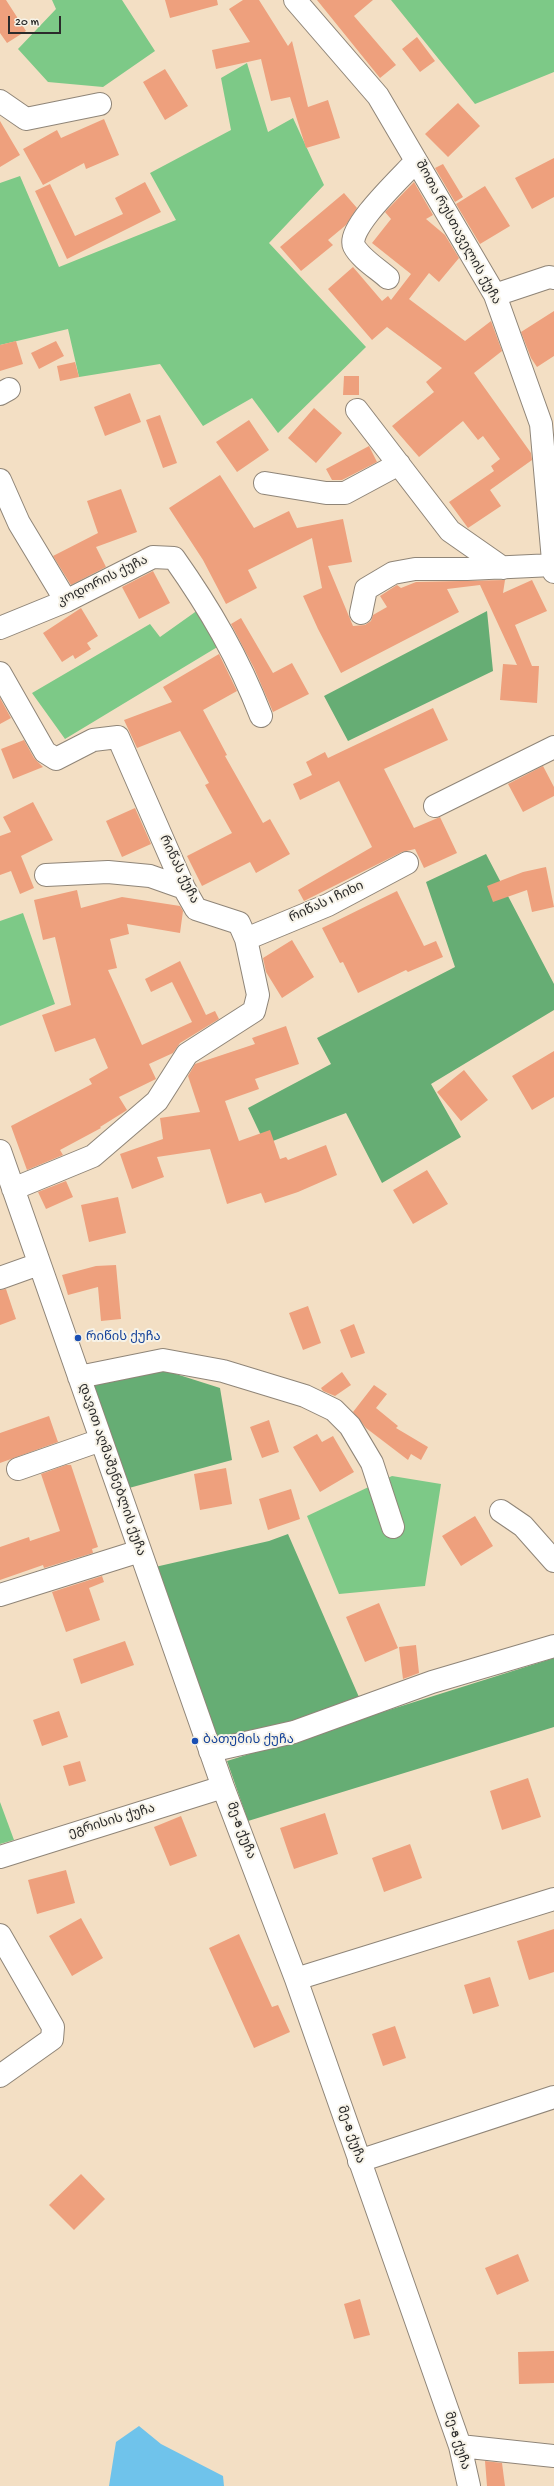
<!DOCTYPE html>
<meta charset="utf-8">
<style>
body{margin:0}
#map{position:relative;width:554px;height:2486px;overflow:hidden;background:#f3dfc4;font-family:"Gochi Hand",sans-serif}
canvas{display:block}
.scale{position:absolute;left:8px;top:16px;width:53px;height:18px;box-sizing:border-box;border:2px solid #2b2b2b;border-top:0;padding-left:5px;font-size:12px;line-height:14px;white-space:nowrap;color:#2b2b2b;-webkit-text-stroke:3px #f7f3e8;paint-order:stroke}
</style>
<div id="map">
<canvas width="554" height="2486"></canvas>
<div class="scale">20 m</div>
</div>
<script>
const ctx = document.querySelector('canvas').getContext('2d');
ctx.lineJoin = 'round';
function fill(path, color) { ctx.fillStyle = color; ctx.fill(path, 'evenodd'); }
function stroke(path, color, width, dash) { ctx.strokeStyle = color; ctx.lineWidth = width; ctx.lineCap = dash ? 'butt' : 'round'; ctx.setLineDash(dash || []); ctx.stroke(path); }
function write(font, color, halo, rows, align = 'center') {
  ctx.font = font + ' "Gochi Hand","Noto Sans Georgian",sans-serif'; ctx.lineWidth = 4; ctx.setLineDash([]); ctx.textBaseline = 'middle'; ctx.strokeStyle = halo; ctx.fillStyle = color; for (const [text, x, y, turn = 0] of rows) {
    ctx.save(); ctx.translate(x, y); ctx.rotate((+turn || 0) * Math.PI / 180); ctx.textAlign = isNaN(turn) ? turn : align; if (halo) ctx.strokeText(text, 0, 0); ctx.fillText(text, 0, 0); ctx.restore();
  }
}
const green = new Path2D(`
 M52,0h70l33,51 -52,36 -55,-5 -30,-33 38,-40z
 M391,0h163v72l-79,32z
 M247,63l21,69 25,-14 31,67 -55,58 97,104 -88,86 -26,-35 -49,28 -43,-62 -81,13 -11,-48 -68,16v-162l20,-7 39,91 117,-47 -26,-47 81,-43 -10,-52z
 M198,610l21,36 -154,93 -33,-46 118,-69 10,13z
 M23,913l32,91 -55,22v-105z
 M392,1476l49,8 -16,102 -86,8 -32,-78z
 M0,1802l14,38 -14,4z`);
const forest = new Path2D(`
 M487,611l6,60 -145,70 -24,-45z
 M486,854l68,130v26l-123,74 30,53 -79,46 -36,-70 -81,31 -17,-36 83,-44 -14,-26 138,-71 -29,-85z
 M154,1367l66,21 12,72 -103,28 -36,-104z
 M288,1534l74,170 -144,39 -63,-176 114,-26z
 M554,1658v69l-306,94 -21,-60z`);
const water = new Path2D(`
 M139,2426l22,18 62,32 1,10h-115l7,-44z`);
const building = new Path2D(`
 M0,0h6l20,31 -19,12 -7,-10z
 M165,0h52l1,5 -48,13z
 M243,0h16l29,46 4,-5 16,66 20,-7 12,38 -34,10 -16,-51 -19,4 -10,-42 -45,10 -4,-19 38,-8 -21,-33z
 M317,0h56l-19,16 42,49 -16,13z
 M417,37l18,24 -15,11 -18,-23z
 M165,69l23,37 -23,14 -22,-38z
 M458,103l22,23 -32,31 -23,-23z
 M104,119l15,36 -33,14 -2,-6 -41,22 -20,-36 34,-19 4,8z
 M0,121l20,34 -20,12z
 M554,158v39l-22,12 -17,-31z
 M443,164l20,33 -8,5 -20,-34z
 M145,182l16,30 -94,47 -32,-68 15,-7 25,52 48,-22 -8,-16z
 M414,182l19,33 -7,4 19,16 14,23 -20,24 -10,-9 -20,26 56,42 26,-20 11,30 -28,22 57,80 1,7 -42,30 11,16 -33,22 -19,-26 45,-31 -3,-5 9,-7 -17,-23 -5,4 -15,-19 -44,36 -27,-31 42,-34 -8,-10 16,-14 -55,-41 -15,13 -44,-51 25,-22 29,34 6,-5 3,4 20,-26 -39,-31 19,-24 -6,-7z
 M485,186l25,40 -30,18 -24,-40z
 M344,193l13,15 -11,17 -18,15 5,5 -32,26 -21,-24z
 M554,311v45l-17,11 -6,-9 -10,-26z
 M16,341l7,23 -23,7v-26z
 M56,341l8,15 -25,13 -8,-16z
 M75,362l4,15 -19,4 -3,-15z
 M344,376h15v19h-16z
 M130,393l11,29 -36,14 -11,-29z
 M314,408l28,25 -26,30 -28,-25z
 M160,415l17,48 -14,5 -17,-48z
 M249,420l20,30 -32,22 -21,-30z
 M369,446l8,16 -35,18h-10l-6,-11z
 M220,475l34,53 35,-17 8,17 46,-9 9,43 -24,4 25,60 12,-1 6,-4 2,-6 14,-8 -7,-11 17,-11 4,3 15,-6 89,-2 -2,13 29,-13 15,31 -32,14 17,41h7l-2,37 -37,-3 3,-36 14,1 -37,-80 -33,4 12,23 -118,61 -23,-44 -15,-33 19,-8 -10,-50 -64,32 9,18 -31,16 -23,-44 -34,-52z
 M121,489l16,43 -41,15 10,20 -35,18 -18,-29 45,-23 -11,-32z
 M153,571l17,32 -31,16 -17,-32z
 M81,608l17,28 -11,7 4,6 -16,10 -2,-4 -11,7 -19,-29z
 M241,618l32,55 19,-10 17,31 -36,18 -19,-44 -23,-44z
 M219,654l18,37 -34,19 24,45 -2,1 38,67 7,-4 20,35 -34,19 -6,-11 -48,24 -15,-30 45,-23 -27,-48 4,-2 -29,-52 -43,17 -13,-28 48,-18 -9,-15z
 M0,698l11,20 -11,6z
 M433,708l15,32 -64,29 30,59 26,-11 17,36 -33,15 -9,-19 -13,3 -98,49 -6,-11 74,-43 -33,-66 -39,19 -7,-16 19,-9 -6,-13 19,-10 3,6z
 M24,740l10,18 9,9 -30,12 -12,-30z
 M543,766l11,21v9l-31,16 -15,-28z
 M33,802l20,38 -32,16 13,32 -14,6 -9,-23 -11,4v-39l11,-4 -8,-15z
 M135,808l16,36 -29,13 -16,-36z
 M546,867l8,40 -22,5 -5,-22 -34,12 -6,-16 36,-14z
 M77,890l4,18 41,-11 58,9 3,5 -3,22 -53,-9 2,10 -19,5 7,29 -9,2 34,75 50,-23 -20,-40 -21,10 -6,-13 35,-18 26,54 9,-4 4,8 -39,24 -7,10 -24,11 7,15 -37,18 8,13 -3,2 -24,15 1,1 -41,22 3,5 -36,15 -16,-44 81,-42 -3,-5 19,-11 -13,-30 -40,14 -13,-37 29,-10 -16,-68 -12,3 -9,-40z
 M397,891l27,55 12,-5 7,16 -35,15 -2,-2 -48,23 -15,-31 -3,1 -18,-35z
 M292,940l22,37 -32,21 -16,-26 -3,-14z
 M286,1026l13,38 -44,15 4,10 -34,12 14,40 31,-11 10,29 6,-2 2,3 38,-15 11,30 -39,17 -33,11 -4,-10 -34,11 -17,-55 -53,8 7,20 -32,12 -12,-35 43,-15 -3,-21 40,-6 -12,-36 7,-12 60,-20 -3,-6z
 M554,1051v46l-22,13 -20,-34z
 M464,1070l24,30 -27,21 -24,-29z
 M427,1170l21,34 -35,20 -20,-34z
 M66,1181l7,16 -27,12 -8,-17z
 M118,1197l8,36 -37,9 -8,-37z
 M116,1265l5,54 -20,2 -3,-34 -30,8 -6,-20 34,-9z
 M6,1289l10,30 -16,6v-35z
 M308,1306l13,37 -18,7 -14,-37z
 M354,1324l11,29 -14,5 -11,-28z
 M342,1372l9,13 -16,11 -12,-5 -2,-3z
 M374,1385l13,9 -11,14 22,18 -2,2 32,19 -7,13 -10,-6 -3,6 -42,-32 -13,-16z
 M49,1416l9,26 -58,21v-30z
 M269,1420l10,32 -17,6 -12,-31z
 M317,1434l5,8 11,-6 21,36 -34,20 -27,-45z
 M66,1465h5l27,82 -6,2 1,4 -49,15 -1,-3 -43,15v-33l29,-10 1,4 30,-10 -19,-57z
 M226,1468l6,36 -32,6 -6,-36z
 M291,1489l9,30 -32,11 -9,-31z
 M475,1516l18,30 -32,20 -19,-30z
 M102,1576l2,6 -15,6 11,32 -34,12 -14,-40z
 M379,1603l19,45 -33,14 -19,-45z
 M125,1641l9,24 -53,19 -8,-25z
 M416,1645l3,28 -16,6 -4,-32z
 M59,1711l9,26 -26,9 -9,-26z
 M80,1761l6,20 -17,5 -6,-20z
 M528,1778l13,39 -39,13 -12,-39z
 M325,1813l13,41 -44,15 -14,-41z
 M181,1816l16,40 -27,10 -16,-39z
 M410,1844l12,34 -38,14 -12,-34z
 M66,1870l9,33 -38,11 -9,-34z
 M81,1918l22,40 -31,18 -23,-40z
 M554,1929v43l-25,8 -12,-39z
 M239,1934l33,73 6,-2 12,27 -36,16 -45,-100z
 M490,1977l9,29 -26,8 -9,-29z
 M395,2026l11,32 -23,8 -11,-32z
 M81,2174l24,25 -31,31 -25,-25z
 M518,2254l11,27 -32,14 -12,-27z
 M360,2299l10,36 -16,4 -10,-35z
 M554,2351v32l-35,1 -1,-32z
 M485,2461l17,2 3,23h-18z`);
const minor = new Path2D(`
 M295,0l83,96 117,199 46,129 13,148
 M0,101l26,18 74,-15
 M388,278c-10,-9 -28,-20 -34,-32 -8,-18 50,-71 62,-85
 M495,295l54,-18 5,1
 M0,394l9,-5
 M357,410l93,121 53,37
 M0,480l19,43 47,78
 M265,483l61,10h19l54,-29
 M361,613l5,-24 27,-16 22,-4h52l86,-4
 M0,628l66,-27 87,-44 21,1c36,51 64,99 87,158
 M0,673l45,79 11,7 37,-19 25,-3 66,151 12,21 43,14 7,16 12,56 -4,16 -67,43 -30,47 -64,55 -80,33
 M435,806l119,-59
 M46,875l62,-3 42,4 34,12
 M246,939l82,-34 79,-42
 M0,1151l223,636 73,192 164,467 9,40
 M0,1278l39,-14
 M79,1377l84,-17 60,11 82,25 29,14 16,16 22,37 21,64
 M18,1469l83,-29
 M501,1511l22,15 31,35
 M0,1595l140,-44
 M210,1751l84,-19 138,-50 122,-36
 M0,1857l223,-70
 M0,1935l53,92 -1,12 -52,37
 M296,1979l258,-80
 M359,2161l195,-64
 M460,2446l94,10`);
const markers = [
 [78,1338,4,"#1a4fb4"],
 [195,1741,4,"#1a4fb4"]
];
const streetNames = [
 ["შოთა რუსთაველის ქუჩა",457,233,61],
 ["კოდორის ქუჩა",103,582,-26],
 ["რიწას ქუჩა",178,870,64],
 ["რიწას I ჩიხი",327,903,-25],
 ["დავით აღმაშენებლის ქუჩა",111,1470,71],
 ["ეგრისის ქუჩა",112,1822,-17],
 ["მე-8 ქუჩა",240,1831,69],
 ["მე-8 ქუჩა",350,2135,71],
 ["მე-8 ქუჩა",456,2441,73]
];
const transitNames = [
 ["რიწის ქუჩა",86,1338],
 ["ბათუმის ქუჩა",203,1741]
];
fill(green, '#7dc987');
fill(forest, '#66ad74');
fill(water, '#6fc3eb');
fill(building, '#eea07d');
stroke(minor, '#8f8578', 24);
stroke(minor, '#fff', 22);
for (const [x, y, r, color] of markers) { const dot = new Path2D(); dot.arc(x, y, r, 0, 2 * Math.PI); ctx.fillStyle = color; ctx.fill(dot); stroke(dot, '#f7f3e8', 1.5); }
write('13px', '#2b2b2b', '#f7f3e8', streetNames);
write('13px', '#164399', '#f7f3e8', transitNames, 'left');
</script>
